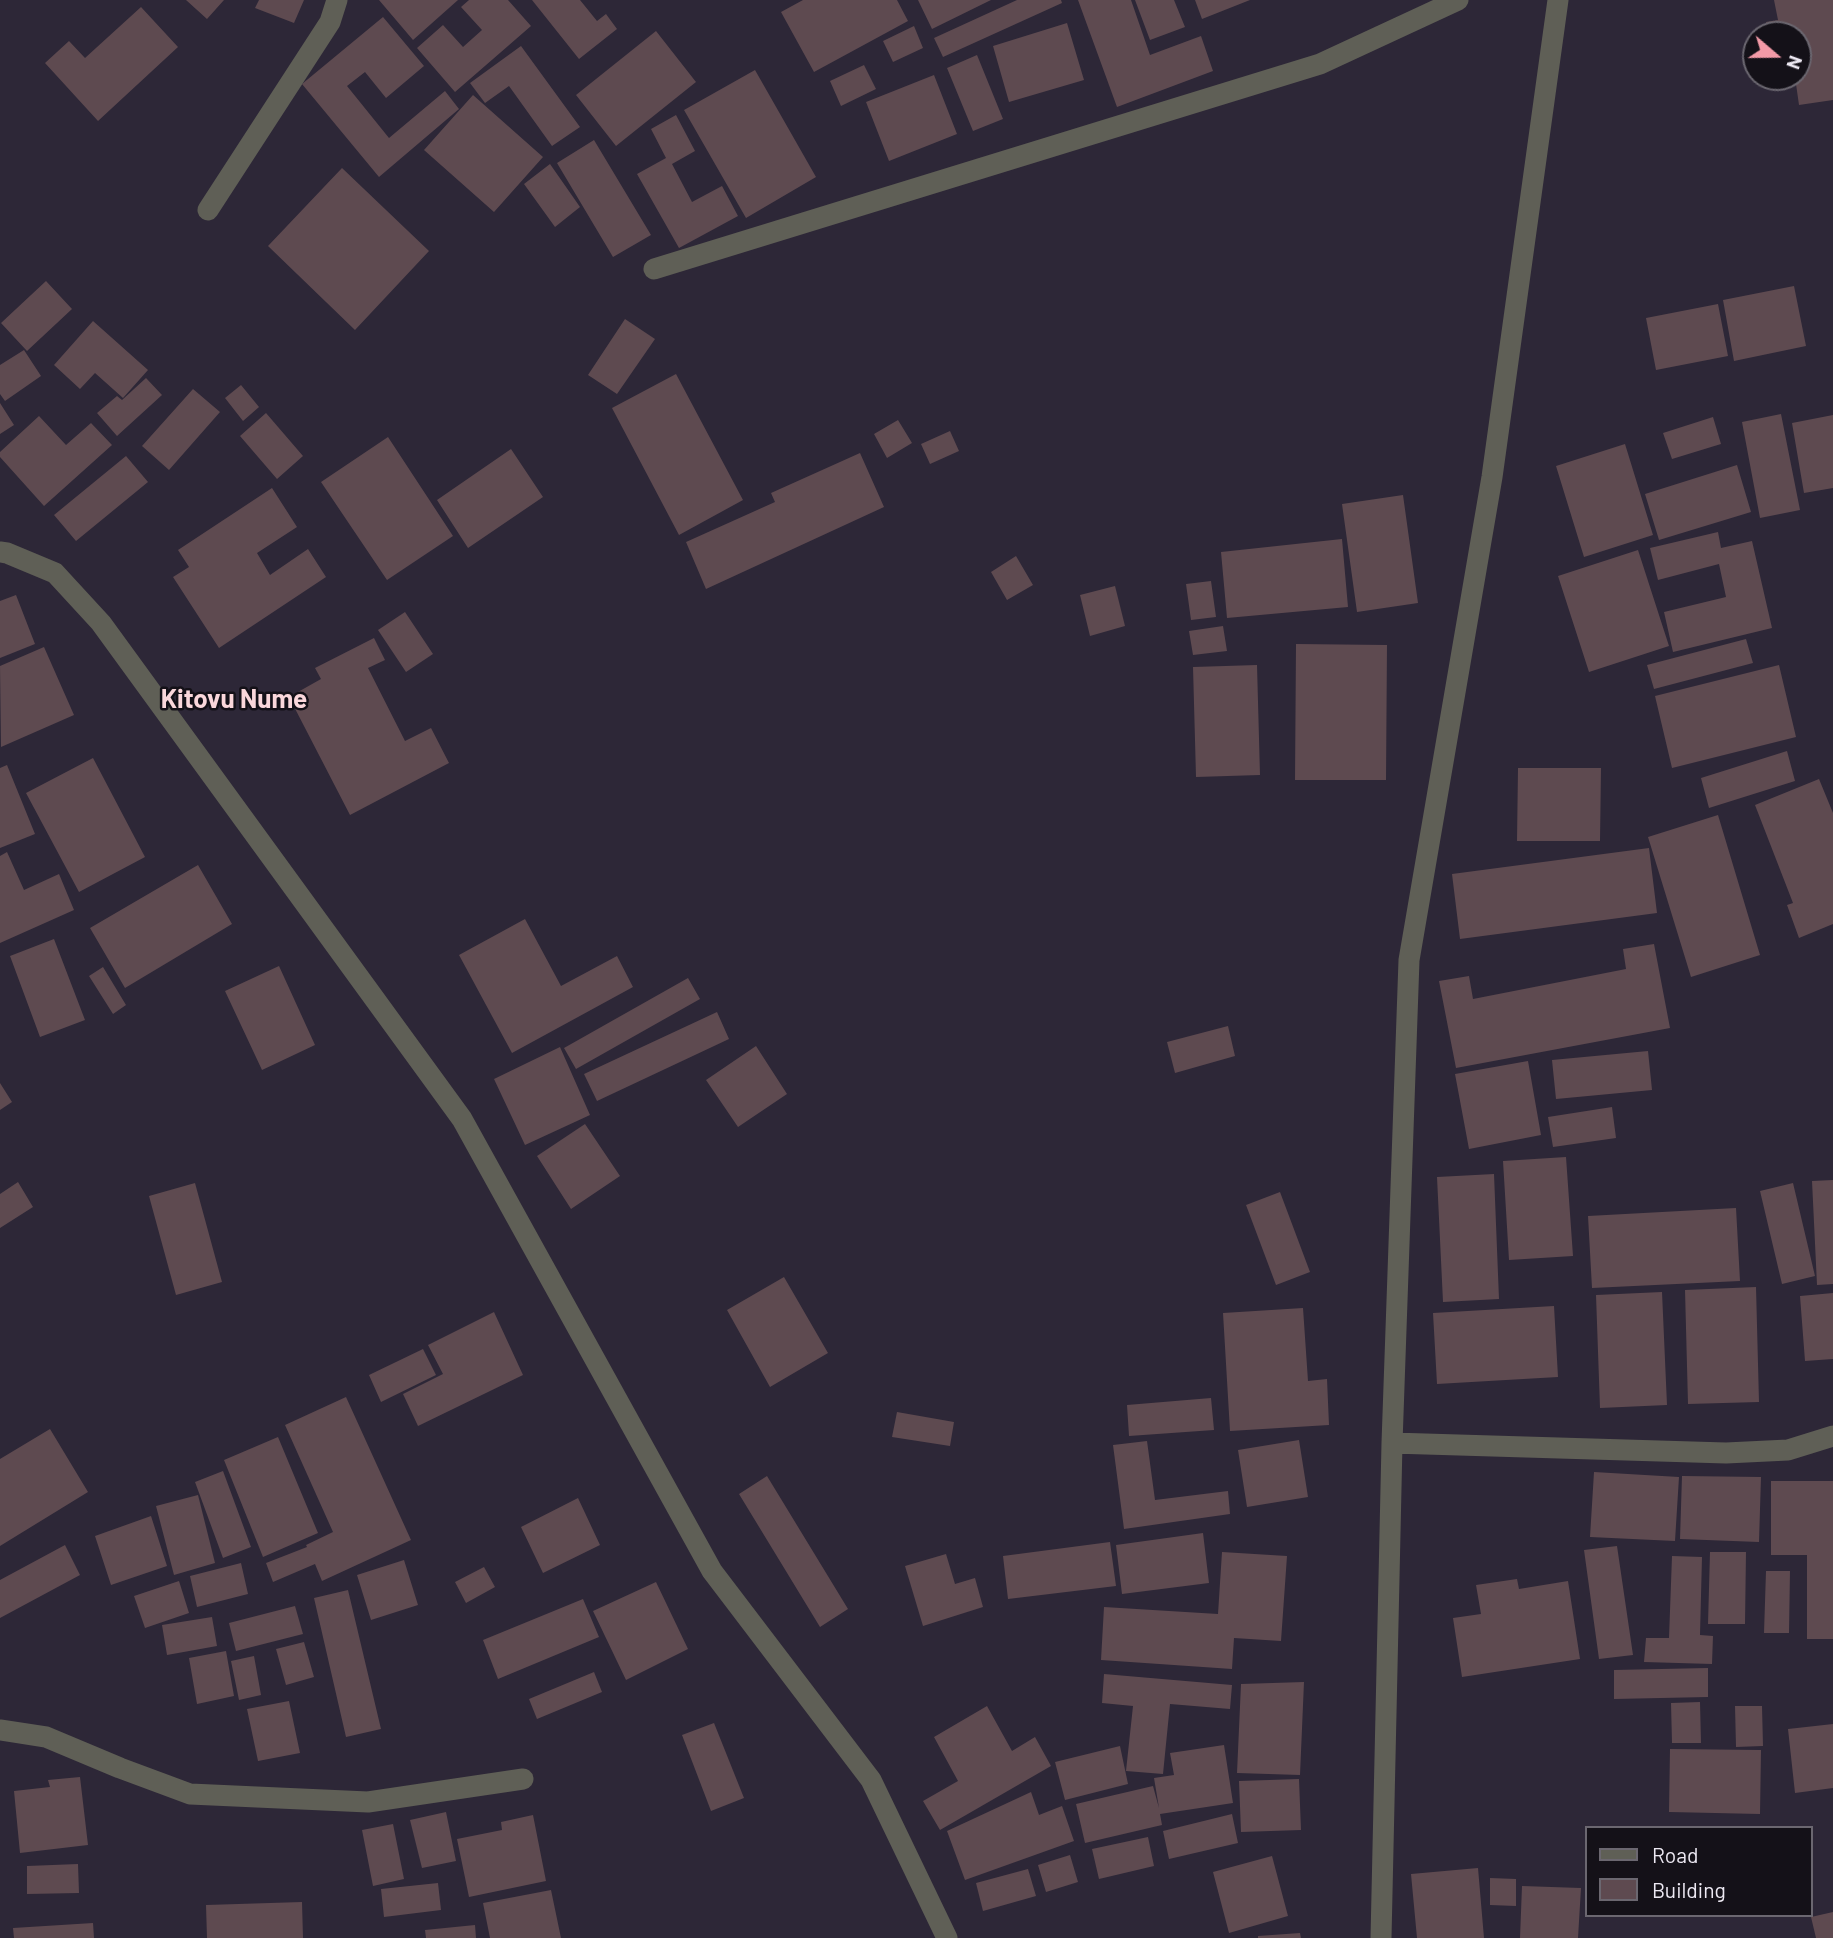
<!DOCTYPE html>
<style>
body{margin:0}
#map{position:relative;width:1833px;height:1938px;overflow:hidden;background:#2d2737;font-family:Barlow,sans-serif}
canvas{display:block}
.legend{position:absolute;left:1585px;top:1826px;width:228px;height:91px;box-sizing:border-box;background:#141118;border:2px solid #6b6770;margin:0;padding:9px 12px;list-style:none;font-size:21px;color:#ede9f3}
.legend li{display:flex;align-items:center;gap:14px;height:35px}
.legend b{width:35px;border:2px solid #6b6770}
.north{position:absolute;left:1742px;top:21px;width:70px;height:70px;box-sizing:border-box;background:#141118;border:2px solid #6b6770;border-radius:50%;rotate:110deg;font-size:19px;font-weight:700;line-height:28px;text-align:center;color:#ede9f3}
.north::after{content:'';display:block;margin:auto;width:24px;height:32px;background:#f39aa7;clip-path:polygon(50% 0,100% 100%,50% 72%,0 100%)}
</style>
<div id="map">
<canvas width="1833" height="1938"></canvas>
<ul class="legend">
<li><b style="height:9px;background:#5f5f56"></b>Road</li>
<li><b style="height:19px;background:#5e4a50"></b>Building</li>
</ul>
<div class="north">N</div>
</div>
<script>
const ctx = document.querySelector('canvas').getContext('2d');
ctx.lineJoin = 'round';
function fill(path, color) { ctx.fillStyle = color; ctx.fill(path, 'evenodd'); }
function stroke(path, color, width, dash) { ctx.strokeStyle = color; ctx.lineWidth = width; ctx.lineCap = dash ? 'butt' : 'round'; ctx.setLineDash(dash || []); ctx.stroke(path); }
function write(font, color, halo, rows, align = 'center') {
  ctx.font = font + ' Barlow,sans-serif'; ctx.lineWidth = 5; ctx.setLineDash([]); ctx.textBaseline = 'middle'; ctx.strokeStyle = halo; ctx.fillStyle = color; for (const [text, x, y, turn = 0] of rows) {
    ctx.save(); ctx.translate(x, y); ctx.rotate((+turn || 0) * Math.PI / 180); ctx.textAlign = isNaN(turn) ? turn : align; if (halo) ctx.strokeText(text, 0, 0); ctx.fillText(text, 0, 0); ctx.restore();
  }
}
const building = new Path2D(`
 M186,0h38l-17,19z
 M259,0h45l-10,23 -39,-15z
 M379,0h79l-45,40z
 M469,0h39l23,26 -76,66 -38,-44 26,-23 20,22 19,-17 -21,-23z
 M532,0h48l17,21 9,-7 11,15 -38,30z
 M803,0h94l11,21 -94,51 -33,-60z
 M918,0h73l-59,29z
 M1017,0h44l1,3 -119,54 -9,-19z
 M1078,0h53l19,55 51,-19 12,35 -96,36z
 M1135,0h39l11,27 -35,13z
 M1195,0h55l-48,19z
 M1774,0h59v100l-34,5 -4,-28h3v-42h-30l-2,-13 12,-2z
 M141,7l37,40 -80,74 -53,-58 24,-22 16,17z
 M383,17l41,49 -38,32 -21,-26 -18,14 42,52 56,-47 14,18 -80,68 -77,-93z
 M1067,23l17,57 -75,22 -16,-56z
 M914,26l9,22 -30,14 -10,-21z
 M656,31l40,51 -80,64 -40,-51z
 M521,46l59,81 -28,19 -43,-60 -24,17 -15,-20z
 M977,55l26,64 -30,12 -26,-63z
 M864,65l12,24 -35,17 -11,-25z
 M755,70l61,107 -70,41 -62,-108z
 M934,75l23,59 -68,27 -23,-59z
 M473,95l70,62 -49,55 -70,-62z
 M676,115l19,36 -23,13 20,38 30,-16 16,30 -59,32 -42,-74 29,-16 -15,-29z
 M594,140l57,95 -38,22 -56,-94z
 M550,164l30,43 -25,20 -31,-43z
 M342,168l87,83 -74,79 -87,-84z
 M46,281l26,28 -45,42 -26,-28z
 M1794,286l12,60 -72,15 -11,-61z
 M1718,304l10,52 -72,14 -10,-52z
 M625,319l30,20 -38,55 -29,-19z
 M93,321l55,49 -25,28 -28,-25 -15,16 -26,-24z
 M24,350l17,26 -36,25 -5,-7v-29z
 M676,374l67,126 -64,35 -67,-127z
 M146,378l16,17 -45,41 -20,-23 20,-17 5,4z
 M241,385l18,22 -16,14 -18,-23z
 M193,389l27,23 -51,58 -27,-24z
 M0,403l14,22 -14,9z
 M266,413l37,43 -26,23 -37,-43z
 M1781,414l19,96 -40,8 -18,-96z
 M1833,415v73l-29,5 -12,-70z
 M39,416l27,29 25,-22 21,22 -68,61 -44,-49v-5z
 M1713,417l8,27 -49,15 -9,-26z
 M898,420l14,23 -25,15 -13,-24z
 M950,431l9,20 -29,13 -9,-20z
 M388,437l65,99 -66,44 -66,-98z
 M1625,444l28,91 -69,22 -28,-91z
 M511,449l32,48 -75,51 -31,-48z
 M860,453l24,54 -178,82 -20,-47 89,-40 -4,-9z
 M126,456l22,26 -72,59 -22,-26z
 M1737,465l14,47 -92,28 -14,-46z
 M272,488l25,39 -40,26 13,22 38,-26 18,28 -107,71 -46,-71 16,-10 -11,-17z
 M1403,495l15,108 -61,9 -15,-108z
 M1718,532l3,16 31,-7 20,87 -99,24 -9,-40 62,-15 -7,-33 -61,16 -8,-32z
 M1342,539l6,68 -121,11 -6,-66z
 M1638,550l31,96 -80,26 -31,-96z
 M1016,556l17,29 -26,15 -16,-28z
 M1211,581l5,36 -25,3 -5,-36z
 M1115,586l10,40 -35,10 -10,-41z
 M16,595l19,49 -35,14v-57z
 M405,612l28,42 -27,18 -28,-42z
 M1223,626l4,25 -34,4 -4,-24z
 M374,638l11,22 -17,8 37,73 26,-13 18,35 -99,52 -61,-118 32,-18 -6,-11z
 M1746,639l7,24 -99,26 -7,-24z
 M1296,644l91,1 -1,135h-91z
 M44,647l30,68 -73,32 -1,-81z
 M1257,665l3,110 -64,2 -3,-110z
 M1779,665l17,72 -124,31 -17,-72z
 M1787,751l8,30 -86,27 -8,-30z
 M93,758l52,99 -66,35 -53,-99z
 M7,765l28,69 -35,14v-80z
 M1518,768h83l-1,73h-83z
 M1819,779l14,34v111l-34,14 -12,-33 6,-2 -38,-98z
 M1718,815l42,140 -69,22 -43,-140z
 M1649,848l8,65 -197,26 -8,-65z
 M7,852l17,38 35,-16 15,36 -74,33v-87z
 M198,865l34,59 -107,64 -35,-60z
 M525,919l36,67 56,-30 16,31 -121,66 -53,-98z
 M54,939l31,81 -45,17 -30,-81z
 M1654,944l16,84 -214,40 -17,-87 30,-5 4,23 153,-30 -3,-20z
 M279,966l36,79 -53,25 -37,-79z
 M103,967l23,38 -13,9 -24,-38z
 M688,978l12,21 -124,70 -12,-21z
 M717,1012l12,27 -132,62 -13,-27z
 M1228,1026l7,30 -60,17 -8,-31z
 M756,1046l31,48 -49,33 -32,-47z
 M560,1047l30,68 -65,30 -31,-66z
 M1648,1051l4,39 -96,9 -4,-39z
 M1528,1061l13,74 -72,14 -14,-75z
 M0,1083l12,19 -12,8z
 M1612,1107l4,31 -63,9 -5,-30z
 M585,1124l35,52 -49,33 -34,-53z
 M1566,1157l7,99 -64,4 -6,-99z
 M1494,1174l5,125 -56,3 -6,-125z
 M1833,1180v104l-16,1 -5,-104z
 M18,1182l15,25 -33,21v-34z
 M195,1183l27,99 -46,13 -27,-99z
 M1793,1183l22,93 -33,8 -22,-93z
 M1280,1192l30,80 -34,13 -30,-80z
 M1736,1208l4,73 -148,7 -4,-72z
 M784,1277l44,76 -58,34 -43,-77z
 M1756,1287l3,115 -71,2 -3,-114z
 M1662,1292l5,113 -67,3 -4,-113z
 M1833,1293v66l-28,2 -5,-65z
 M1554,1306l4,71 -121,7 -4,-71z
 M1303,1308l5,73 19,-2 2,46 -99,6 -7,-118z
 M494,1312l29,63 -105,51 -15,-32 40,-20 -15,-29z
 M423,1349l13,26 -55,27 -12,-27z
 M346,1397l65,143 -89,41 -7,-17 -42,18 -7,-19 41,-16 -1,-2 27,-13 -48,-107z
 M1211,1398l3,32 -85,6 -2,-31z
 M897,1412l57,10 -4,24 -58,-9z
 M50,1429l38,63 -88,54v-87z
 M278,1437l40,96 -55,24 -39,-97z
 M1299,1440l9,57 -61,10 -9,-57z
 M1147,1441l8,59 73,-9 2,23 -106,15 -11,-84z
 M223,1471l28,76 -28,11 -28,-76z
 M1594,1472l85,5 -4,64 -85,-4z
 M767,1476l81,133 -28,18 -81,-133z
 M1682,1476l79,1 -2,65 -79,-3z
 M1771,1481h62v158h-26v-84h-36z
 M198,1495l17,68 -41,12 -18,-69z
 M578,1498l22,47 -57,28 -22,-46z
 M151,1516l16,50 -56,19 -16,-49z
 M1203,1533l6,50 -87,11 -6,-49z
 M1110,1542l6,44 -108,13 -5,-43z
 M65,1545l15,30 -80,43v-38z
 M1617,1546l16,109 -34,4 -15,-109z
 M1222,1552l65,4 -6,85 -47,-3 -2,31 -131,-9 3,-53 114,7z
 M1710,1552h36l-1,72h-37z
 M946,1554l9,30 20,-6 8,29 -60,19 -18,-60z
 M1672,1556l30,1 -2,78 13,1 -1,28 -68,-2 2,-24h23z
 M404,1560l14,45 -47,15 -14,-45z
 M241,1563l7,31 -51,13 -7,-31z
 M484,1567l11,20 -29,16 -11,-21z
 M1766,1571h24l-1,62h-25z
 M1517,1579l2,10 49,-8 12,78 -118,18 -9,-59 28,-4 -5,-29z
 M179,1581l10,32 -44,15 -11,-32z
 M656,1582l32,67 -62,31 -33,-69z
 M348,1590l33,139 -35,8 -32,-139z
 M583,1599l16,38 -101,42 -15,-39z
 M295,1606l8,28 -67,17 -7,-28z
 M212,1617l5,29 -50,9 -5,-30z
 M304,1642l10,35 -28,8 -10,-36z
 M226,1651l8,45 -37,8 -8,-46z
 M254,1656l7,39 -22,5 -8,-39z
 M1708,1668v29l-94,2v-29z
 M594,1672l8,20 -65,27 -8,-20z
 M1104,1674l128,11 -2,24 -60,-5 -7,70 -37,-3 7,-65 -31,-3z
 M1304,1682l-4,93 -63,-2 4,-89z
 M289,1701l11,52 -42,8 -11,-52z
 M1700,1702l1,41h-29l-1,-40z
 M987,1706l25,45 23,-14 16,29 -111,64 -17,-29 35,-20 -24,-44z
 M1735,1706h27l1,40 -27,1z
 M714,1723l30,75 -33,13 -29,-76z
 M1833,1724v64l-38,5 -7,-64z
 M1224,1745l9,58 -73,11 2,11 -77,18 -9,-39 77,-18 6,22 -5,-30 20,-3 -4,-22z
 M1120,1746l8,38 -63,16 -10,-38z
 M1670,1749l91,1 -1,64 -91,-2z
 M80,1777l8,68 -68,8 -6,-62 36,-4 -2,-7z
 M1299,1779l2,51 -60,2 -2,-51z
 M1031,1792l8,23 23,-9 12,35 -109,39 -18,-49z
 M446,1812l10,49 -34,7 -12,-48z
 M1232,1814l6,29 -69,16 -6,-28z
 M533,1815l13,66 -77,16 -12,-58 45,-9 -1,-8z
 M393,1824l11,55 -31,7 -11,-56z
 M1148,1837l6,29 -55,13 -7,-30z
 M1070,1855l8,27 -32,10 -8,-27z
 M1272,1856l16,60 -59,17 -16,-61z
 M78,1864l1,29 -52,1v-28z
 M1478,1868l6,70h-67l-6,-64z
 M1028,1869l8,27 -53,15 -7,-28z
 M1490,1878l26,1v27l-26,-1z
 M438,1883l3,27 -57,7 -3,-28z
 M1522,1886l59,2 -3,50h-58z
 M551,1890l10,48h-71l-7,-35z
 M302,1902l1,36h-96l-1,-33z
 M1833,1912v26h-17l-5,-21z
 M93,1923l1,15h-80l-1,-10z
 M475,1925l1,13h-50l-1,-8z
 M1300,1933l1,5h-43v-2z`);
const street = new Path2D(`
 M208,210l122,-188 7,-22
 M654,269l666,-205 138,-64
 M0,552l7,1 48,20 46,50 361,496 250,452 159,209 76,158
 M1392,1443l334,10 62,-3 45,-14
 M0,1730l46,7 74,31 70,26 178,8 155,-23
 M1381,1938l11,-495 17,-483 83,-483 66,-477`);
const quarterNames = [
 ["Kitovu Nume",234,699]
];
fill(building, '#5e4a50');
stroke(street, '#5f5f56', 21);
write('bold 26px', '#fad7db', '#141118', quarterNames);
</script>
